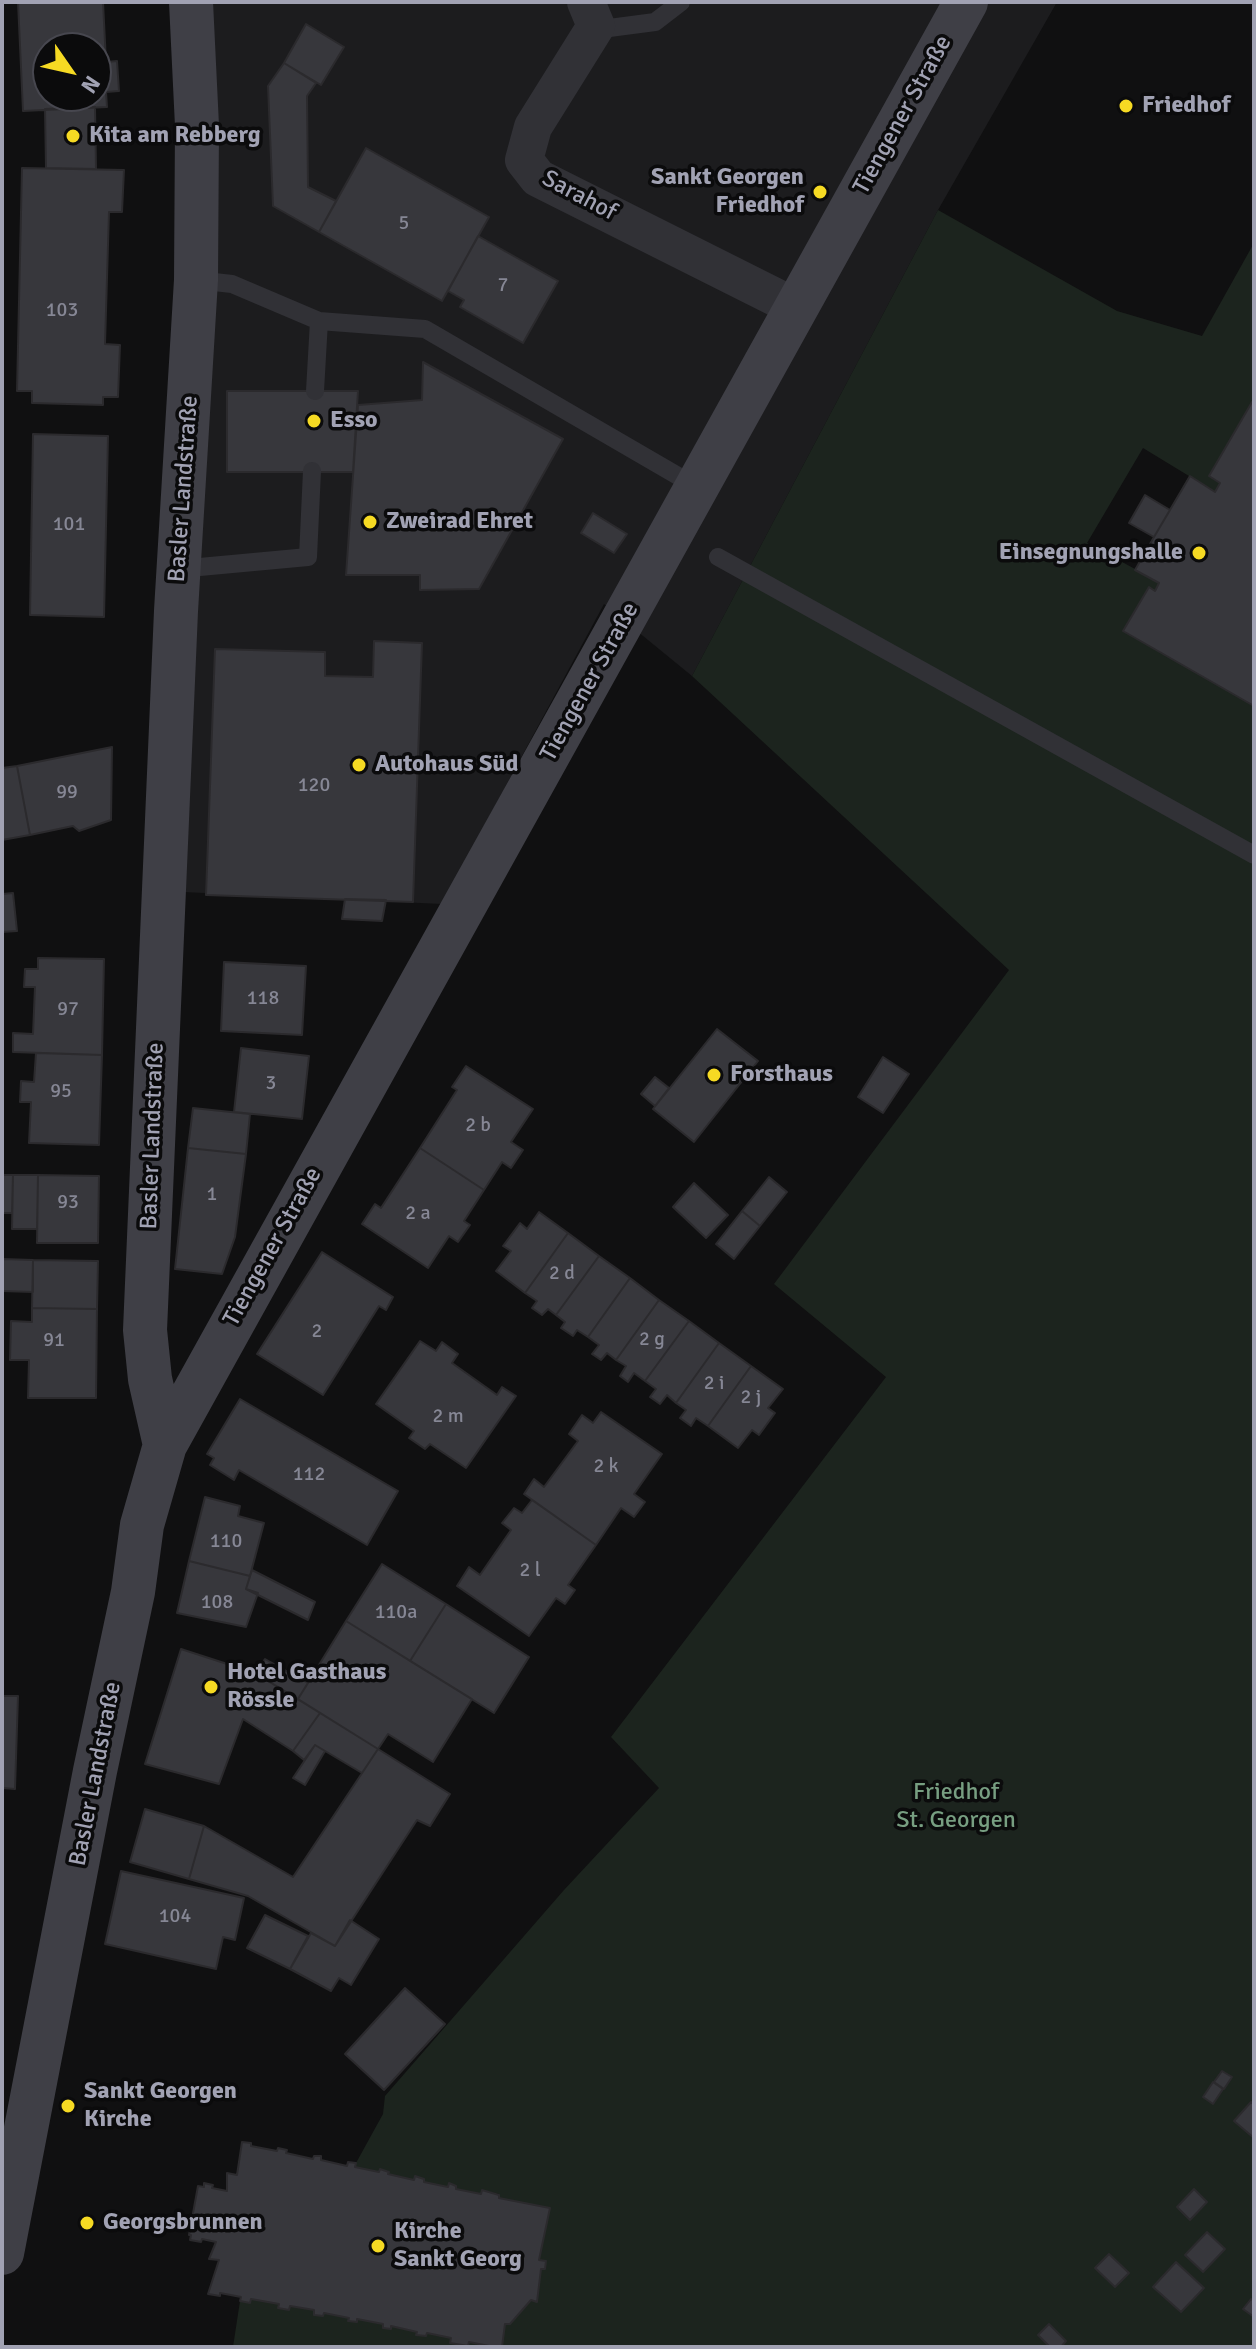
<!DOCTYPE html>
<meta charset="utf-8">
<style>
body{margin:0}
#map{position:relative;width:1256px;height:2349px;overflow:hidden;background:#101011;font-family:Signika,sans-serif}
canvas{display:block}
.frame{position:absolute;inset:0;border:4px solid #a1a2b3;pointer-events:none}
.north{position:absolute;left:32px;top:32px;width:80px;height:80px;box-sizing:border-box;background:#0b0b0c;border:2px solid #47474f;border-radius:50%;rotate:124deg;font-size:22px;font-weight:700;line-height:32px;text-align:center;color:#a1a2b3}
.north::after{content:'';display:block;margin:auto;width:28px;height:36px;background:#f6da23;clip-path:polygon(50% 0,100% 100%,50% 72%,0 100%)}
</style>
<div id="map">
<canvas width="1256" height="2349"></canvas>
<div class="frame"></div>
<div class="north">N</div>
</div>
<script>
const ctx = document.querySelector('canvas').getContext('2d');
ctx.lineJoin = 'round';
function fill(path, color) { ctx.fillStyle = color; ctx.fill(path, 'evenodd'); }
function stroke(path, color, width, dash) { ctx.strokeStyle = color; ctx.lineWidth = width; ctx.lineCap = dash ? 'butt' : 'round'; ctx.setLineDash(dash || []); ctx.stroke(path); }
function write(font, color, halo, rows, align = 'center') {
  ctx.font = font + ' Signika,sans-serif'; ctx.lineWidth = 7; ctx.setLineDash([]); ctx.textBaseline = 'middle'; ctx.strokeStyle = halo; ctx.fillStyle = color; for (const [text, x, y, turn = 0] of rows) {
    ctx.save(); ctx.translate(x, y); ctx.rotate((+turn || 0) * Math.PI / 180); ctx.textAlign = isNaN(turn) ? turn : align; if (halo) ctx.strokeText(text, 0, 0); ctx.fillText(text, 0, 0); ctx.restore();
  }
}
const built = new Path2D(`
 M206,2h851l-119,208 -246,466 -88,-72 -162,300 -259,-12 12,-269 23,-389z`);
const green = new Path2D(`
 M938,210l179,101 85,25 52,-93v2104h-752l3,-23h5l21,-24 6,1 4,-32 4,-8 -6,-1 11,-52 -51,-10v-4l-17,-4 -1,4 -25,-5v-3l-7,-3 -1,4 -24,-5v-3l-9,-3 -1,4 -26,-6v-3l-8,-2 -1,3 -24,-5 1,-4 27,-49 2,-18 179,-206 95,-102 -48,-51 275,-360 -112,-93 235,-314 -317,-294zM1143,448l46,28 -54,93 -48,-26z
 M251,2299l28,5v4l9,2 2,-4 24,4v5l9,1 1,-3 25,5v3l7,1 1,-3 26,5v4l7,1 1,-3 26,6v3l9,1 1,-3 24,5v5l16,3 2,-4 25,5h-261l7,-46 10,2z`);
const building = new Path2D(`
 M18,2h85l3,60 11,-1 2,30 -13,1 1,15 -84,4zM48,48h48v48h-48z
 M306,24l38,23 -23,38 -37,-22z
 M284,63l32,20 -9,13 1,91 28,14 -17,31 -46,-26 -5,-120z
 M95,107l1,62 -50,-1 -1,-59z
 M366,148l123,69 -47,84 -123,-69z
 M22,168l102,2 -2,42h-13l-4,132 15,1 -2,52h-15v8l-71,-2v-12h-15z
 M478,236l80,45 -35,62 -63,-36 4,-7 -16,-9z
 M423,362l140,77 -84,150 -59,1v-15h-74l12,-170 64,-5z
 M227,391h131l-5,81h-126z
 M1252,402l2,1v303l-131,-75 26,-44 6,4 4,-8 -24,-13 19,-33 36,-61 25,16 5,-9 -11,-7z
 M33,434l75,2 -4,181 -74,-2z
 M1145,495l25,15 -16,27 -25,-14z
 M593,513l34,21 -13,19 -33,-20z
 M374,641l48,2 -9,259 -207,-7 9,-246 110,3v24l48,1z
 M112,747l-1,73 -32,11 -6,-5 -43,9 -13,-69z
 M17,766l13,69 -28,5v-72z
 M13,893l4,38 -15,1v-38z
 M345,899l41,1 -4,21 -40,-2z
 M38,958l66,1 -2,96 -89,-3v-19l20,1 2,-47h-11l1,-18h13z
 M224,962l82,4 -4,69 -81,-4z
 M717,1029l41,32 -64,81 -41,-33z
 M241,1048l68,8 -7,63 -68,-7z
 M36,1053l66,2 -3,90 -70,-2 2,-41h-11l1,-21 13,1z
 M883,1057l26,17 -26,39 -25,-16z
 M466,1066l67,43 -22,33 12,8 -12,18 -9,-6 -18,28 -64,-42 37,-58 -5,-3z
 M655,1077l14,11 -14,18 -14,-12z
 M193,1108l57,6 -4,40 -58,-6z
 M188,1148l58,6 -11,83 -13,37 -47,-5z
 M420,1148l64,42 -20,31 6,4 -12,17 -9,-6 -21,32 -66,-44 13,-20 6,4z
 M2,1175h11l-1,38h-10z
 M13,1175h25l-1,54h-25z
 M38,1175l61,1 -1,67h-61z
 M769,1177l18,15 -27,34 -18,-15z
 M694,1183l34,32 -22,23 -33,-31z
 M742,1211l18,15 -26,33 -18,-15z
 M539,1212l29,21 -43,60 -29,-22 15,-20 -8,-5 17,-23 7,6z
 M568,1233l31,23 -43,59 -8,-6 -6,6 -10,-7 5,-7 -12,-8z
 M322,1252l71,45 -7,13 -7,-4 -56,89 -66,-41z
 M599,1256l31,22 -42,59 -11,-7 -4,6 -12,-8 4,-6 -9,-7z
 M2,1259l31,1v32l-31,-1z
 M33,1260l65,1 -1,48 -65,-1z
 M630,1278l29,22 -43,60 -9,-7 -6,7 -9,-6 7,-9 -11,-8z
 M659,1300l30,21 -44,60 -11,-8 -6,9 -8,-6 6,-10 -10,-6z
 M32,1308l65,1 -1,89h-68l1,-38h-19l1,-39 21,1z
 M689,1321l30,22 -43,60 -9,-8 -7,9 -10,-7 6,-8 -11,-8z
 M420,1341l16,10 6,-9 16,12 -6,9 45,32 5,-8 14,9 -50,72 -36,-24 -5,5 -16,-11 5,-7 -38,-27z
 M719,1343l32,23 -43,60 -12,-8 -5,8 -11,-8 6,-8 -10,-7z
 M751,1366l32,23 -15,19 7,5 -16,22 -7,-5 -14,18 -30,-22z
 M240,1399l158,92 -31,54 -128,-75 -5,10 -24,-15 4,-7 -7,-4z
 M601,1412l61,42 -28,40 11,8 -11,15 -13,-9 -25,37 -72,-51 10,-15 10,8 34,-46 -9,-7 13,-19 11,8z
 M205,1497l35,9 -2,10 26,7 -14,53 -61,-15z
 M532,1500l64,45 -28,40 7,5 -10,14 -9,-6 -27,38 -72,-50 12,-19 11,8 31,-45 -9,-7 12,-15 8,5z
 M189,1561l61,15 -4,13 12,4 -12,34 -69,-14z
 M382,1564l64,40 -36,57 -64,-40z
 M252,1570l63,32 -7,18 -62,-31z
 M446,1604l83,53 -35,56 -84,-52z
 M346,1621l126,78 -39,63 -45,-28 -10,15 -80,-50z
 M181,1649l74,24 65,40 -27,38 -50,-32 -24,65 -74,-20z
 M265,1659l43,24 -10,16 -43,-26z
 M2,1696h16l-3,93 -13,-1z
 M320,1713l58,36 -16,24 -47,-28 -11,15 -11,-9z
 M315,1745l10,6 -20,34 -12,-7z
 M378,1749l72,45 -20,32 -13,-6 -82,126 -87,-50 -59,-17 15,-53 89,51z
 M145,1809l59,17 -15,53 -59,-17z
 M121,1871l123,27 -9,42 -12,-3 -7,32 -111,-25z
 M265,1915l43,21 -18,33 -43,-21z
 M350,1920l29,19 -28,46 -12,-7 -8,13 -41,-22 21,-36 24,13z
 M405,1988l40,36 -61,66 -39,-36z
 M1222,2071l10,6 -8,12 -10,-7z
 M1213,2082l10,7 -10,15 -10,-7z
 M1251,2102l3,3v33l-20,-17z
 M242,2142l9,1v3l26,5 1,-3 9,2 -1,3 27,6 1,-3h7v4l26,6 1,-4 8,1 -1,4 24,5 1,-3 9,3 -1,2 26,6 1,-4 9,3v3l24,5 1,-4 7,3v3l25,5 1,-4 17,5v3l51,10 -11,52 7,1 -1,8h-4l-4,33 -6,-2 -21,24h-5l-3,23h-8l-25,-5 -1,4 -18,-3 1,-5 -24,-5 -1,3 -10,-1 1,-3 -26,-6v3l-8,-1v-4l-26,-5v3l-9,-1 1,-3 -25,-5 -1,3 -9,-1v-5l-24,-4 -1,4 -11,-2 1,-4 -28,-5 -1,4 -10,-2 1,-4 -21,-4v3l-12,-2 11,-34 -10,-1 7,-17 -14,-3 -1,3 -11,-2 1,-5h-2l9,-49 6,1v-4l9,2 -1,3 15,3v-18l10,2z
 M1194,2189l13,13 -17,18 -13,-13z
 M1207,2232l18,17 -22,23 -18,-17z
 M1109,2254l20,19 -14,14 -20,-19z
 M1176,2262l28,26 -23,24 -28,-25z
 M1251,2299l3,2v16l-11,-8z
 M1049,2324l17,17 -5,6h-11l-12,-12z`);
const lane = new Path2D(`
 M594,30l61,-8 26,-20
 M196,280l36,4 87,37 -4,70
 M319,321l106,8 272,158
 M718,557l536,298
 M178,569l130,-12 4,-86`);
const street = new Path2D(`
 M586,2l10,24 -63,101 -9,33 14,18 259,130`);
const secondary = new Path2D(`
 M165,1445l801,-1443
 M2,2253l93,-482 38,-179 9,-67 23,-80 -15,-66 -5,-49 31,-719 20,-331 1,-154 -6,-124`);
const markers = [
 [1126,106,8,"#f6da23"],
 [73,136,8,"#f6da23"],
 [820,192,8,"#f6da23"],
 [314,421,8,"#f6da23"],
 [370,522,8,"#f6da23"],
 [1199,553,8,"#f6da23"],
 [359,765,8,"#f6da23"],
 [714,1075,8,"#f6da23"],
 [211,1687,8,"#f6da23"],
 [68,2106,8,"#f6da23"],
 [87,2223,8,"#f6da23"],
 [378,2246,8,"#f6da23"]
];
const numberNames = [
 ["5",404,224],
 ["7",503,286],
 ["103",62,311],
 ["101",69,525],
 ["120",314,786],
 ["99",67,793],
 ["118",263,999],
 ["97",68,1010],
 ["3",271,1084],
 ["95",61,1092],
 ["2 b",478,1126],
 ["1",212,1195],
 ["93",68,1203],
 ["2 a",418,1214],
 ["2 d",562,1274],
 ["2",317,1332],
 ["2 g",652,1340],
 ["91",54,1341],
 ["2 i",714,1384],
 ["2 j",751,1398],
 ["2 m",448,1417],
 ["2 k",606,1467],
 ["112",309,1475],
 ["110",226,1542],
 ["2 l",530,1571],
 ["108",217,1603],
 ["110a",396,1613],
 ["104",175,1917]
];
const poiNames = [
 ["Friedhof",1142,106],
 ["Kita am Rebberg",89,136],
 ["Sankt Georgen",804,178,"right"],
 ["Friedhof",804,206,"right"],
 ["Esso",330,421],
 ["Zweirad Ehret",386,522],
 ["Einsegnungshalle",1183,553,"right"],
 ["Autohaus Süd",375,765],
 ["Forsthaus",730,1075],
 ["Hotel Gasthaus",227,1673],
 ["Rössle",227,1701],
 ["Sankt Georgen",84,2092],
 ["Kirche",84,2120],
 ["Georgsbrunnen",103,2223],
 ["Kirche",394,2232],
 ["Sankt Georg",394,2260]
];
const streetNames = [
 ["Tiengener Straße",903,115,-61],
 ["Sarahof",579,196,28],
 ["Basler Landstraße",184,489,-86],
 ["Tiengener Straße",590,682,-61],
 ["Basler Landstraße",153,1136,-88],
 ["Tiengener Straße",273,1247,-61],
 ["Basler Landstraße",96,1774,-79]
];
const parkNames = [
 ["Friedhof",956,1793],
 ["St. Georgen",956,1821]
];
fill(built, '#1c1c1e');
fill(green, '#1c241e');
fill(building, '#37373c');
stroke(building, '#2b2a2d', 2);
stroke(lane, '#313136', 18);
stroke(street, '#313136', 38);
stroke(secondary, '#3f3f46', 44);
for (const [x, y, r, color] of markers) { const dot = new Path2D(); dot.arc(x, y, r, 0, 2 * Math.PI); ctx.fillStyle = color; ctx.fill(dot); stroke(dot, '#0b0b0c', 3); }
write('20px', '#868795', null, numberNames);
write('bold 24px', '#a1a2b3', '#0b0b0c', poiNames, 'left');
write('24px', '#a1a2b3', '#0b0b0c', streetNames);
write('24px', '#779e81', '#0b0b0c', parkNames);
</script>
